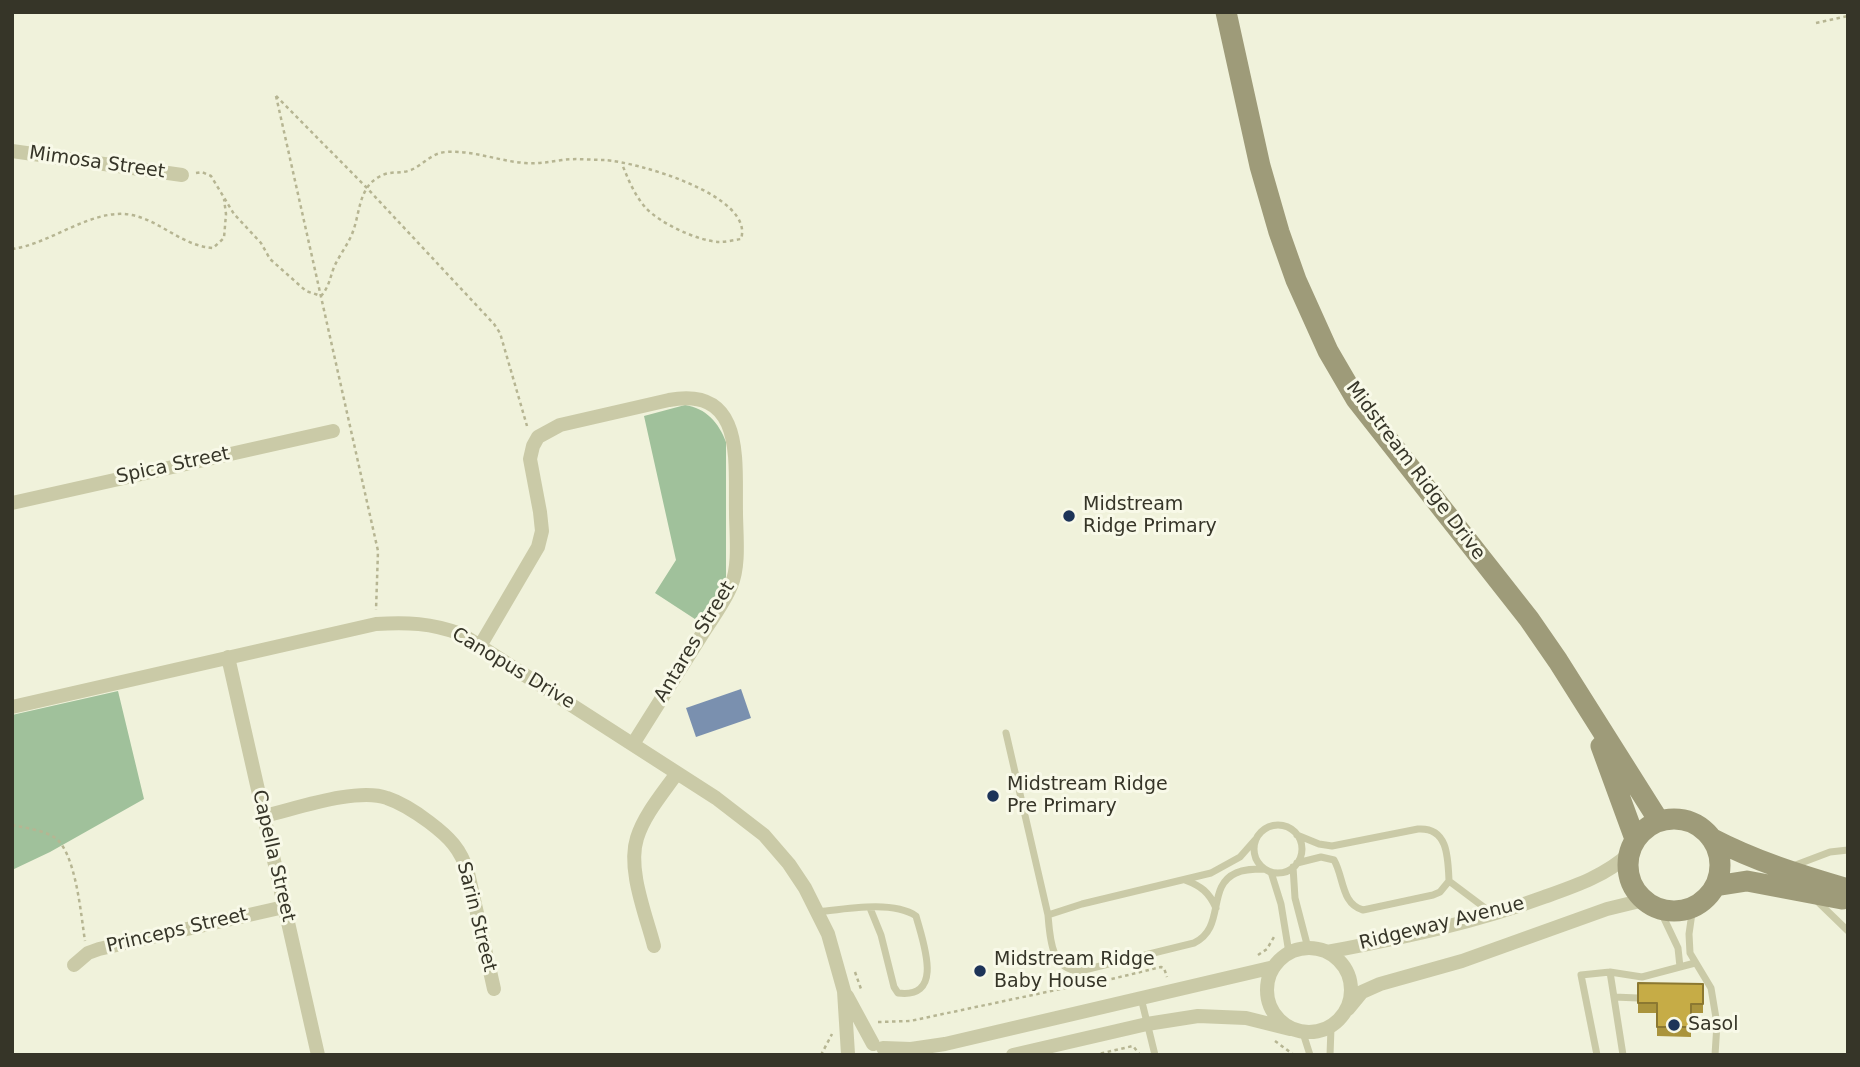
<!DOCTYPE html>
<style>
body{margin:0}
#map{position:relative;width:1860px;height:1067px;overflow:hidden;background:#f0f2db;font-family:"DejaVu Sans",sans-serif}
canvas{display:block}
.frame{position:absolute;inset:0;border:14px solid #363528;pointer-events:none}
</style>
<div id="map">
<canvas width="1860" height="1067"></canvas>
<div class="frame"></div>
</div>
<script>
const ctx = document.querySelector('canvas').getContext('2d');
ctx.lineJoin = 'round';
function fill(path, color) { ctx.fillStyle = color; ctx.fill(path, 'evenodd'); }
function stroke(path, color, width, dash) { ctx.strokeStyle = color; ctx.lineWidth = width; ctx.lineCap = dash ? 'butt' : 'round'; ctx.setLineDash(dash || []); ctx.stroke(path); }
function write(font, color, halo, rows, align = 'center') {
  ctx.font = font + ' "DejaVu Sans",sans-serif'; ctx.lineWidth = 6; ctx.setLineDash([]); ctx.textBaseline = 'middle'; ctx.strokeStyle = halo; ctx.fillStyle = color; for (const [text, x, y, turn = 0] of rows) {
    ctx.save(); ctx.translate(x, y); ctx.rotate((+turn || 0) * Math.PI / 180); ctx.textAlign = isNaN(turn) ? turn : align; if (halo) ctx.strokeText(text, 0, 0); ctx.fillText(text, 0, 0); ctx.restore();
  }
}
const green = new Path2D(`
 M685,405c21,3 34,18 41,37v135l-2,12 -23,34 -46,-30 21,-33 -32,-144z
 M118,691l26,108 -94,53 -38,18v-155z`);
const water = new Path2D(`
 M741,689l10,29 -55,19 -10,-29z`);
const path = new Path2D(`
 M1816,23l32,-7
 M276,96l102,455 -2,59
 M276,96l90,91 128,137 6,9 27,93
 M196,173l6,-1 9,4 23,38 27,29 9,16 36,32 15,5c8,-9 9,-18 13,-29 5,-11 13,-21 18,-33 8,-19 6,-44 25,-56 12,-8 21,-4 31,-7 14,-4 22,-18 38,-19 27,-2 52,9 79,11 13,1 24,-1 37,-3 14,-2 29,0 43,0 31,2 150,35 136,79 -7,1 -15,3 -22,3 -21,-1 -60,-19 -74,-35 -11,-13 -17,-28 -23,-43
 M12,249c39,-5 81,-42 120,-34 29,6 50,31 81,33l11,-10 2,-24 -2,-15
 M12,825c14,3 30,5 42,12 22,14 27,79 31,104
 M1258,955l9,-6 7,-12
 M855,972l6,17
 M878,1022l32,-1 165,-35h8l78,-19 3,1 3,9
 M1275,1041l19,14
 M821,1055l11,-21
 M1094,1055l39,-9 7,9`);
const lane = new Path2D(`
 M1006,733l42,182
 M1254 849a24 24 0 1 1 48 0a24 24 0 1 1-48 0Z
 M1255,840l-15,17 -29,16 -129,31 -34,11c2,24 3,55 32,56l114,-28c32,-15 12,-57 42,-70 8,-4 18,-4 28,-4
 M1297,863l24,-6 13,3c10,17 7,44 29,50l70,-15 7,-3 9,-11c-1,-24 -1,-54 -31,-52l-86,17 -13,-2 -22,-9
 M1793,866l37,-14 18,-2
 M1293,867l2,31 13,50
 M1271,872l10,32 8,49
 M1185,880c16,6 24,12 31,28
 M1449,881l44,33
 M1816,900l32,31
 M1693,906l-4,28 1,19 21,35 6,36 -2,31
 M1659,908l19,40 2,19
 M818,912c27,-3 75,-12 98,4 7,26 29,83 -18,77l-4,-6 -13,-52 -11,-27
 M1610,972l13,83
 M1614,997l24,1
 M1141,998l14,57
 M1303,1033l7,22
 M1330,1055l1,-27
 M1597,1055l-16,-80 29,-3 32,5 53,-14`);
const street = new Path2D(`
 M12,151l170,24
 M12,503l321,-72
 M480,646l58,-99 4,-16 -2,-19 -10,-53 3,-13 5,-9 22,-12 109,-25c76,-14 66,61 67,112 0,22 4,53 -5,74 -7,17 -20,34 -30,50 -23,36 -45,72 -68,108
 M228,657l90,398
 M12,707l364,-83c31,-2 55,-1 85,10l255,164 48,37 25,29 16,24 23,46 16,57 4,63
 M264,816c31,-7 93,-29 123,-18 15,5 30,15 42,24 20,15 32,27 39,51l26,116
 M654,946c-8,-31 -27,-77 -17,-108 7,-23 26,-45 40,-65
 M1267 990a42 42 0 1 1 84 0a42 42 0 1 1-84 0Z
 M1327,952c74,-14 147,-29 217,-55 31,-11 61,-21 85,-43
 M74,965l14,-12 11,-4 185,-42
 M847,996l26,48
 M1348,1009l14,-17 18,-8 82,-23 145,-52 37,-9
 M883,1048l28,1 34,-5 329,-77
 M1013,1055l134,-31 51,-8 48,2 44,11`);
const secondary = new Path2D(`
 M1226,12l34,154 19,66 17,48 32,71 28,48 173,220 29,42 101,160
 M1601,746l34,93
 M1628 865a46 46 0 1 1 92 0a46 46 0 1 1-92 0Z
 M1711,838c44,23 89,37 137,51
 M1715,886l32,-5 95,18`);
const wall = new Path2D(`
 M1638,983l65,1v29h-12v24l-34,-1v-23h-19z`);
const building = new Path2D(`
 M1638,983l65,1v20h-12v23h-34v-24h-19z`);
const markers = [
 [1069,516,7,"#1d3458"],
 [993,796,7,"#1d3458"],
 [980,971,7,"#1d3458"],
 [1674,1025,7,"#1d3458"]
];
const streetNames = [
 ["Mimosa Street",97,163,8],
 ["Spica Street",173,466,-12],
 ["Midstream Ridge Drive",1415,471,53],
 ["Antares Street",695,642,-59],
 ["Canopus Drive",513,669,31],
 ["Capella Street",273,856,77],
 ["Sarin Street",476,917,76],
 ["Ridgeway Avenue",1442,924,-14],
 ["Princeps Street",177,931,-13]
];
const poiNames = [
 ["Midstream",1083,505],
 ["Ridge Primary",1083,527],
 ["Midstream Ridge",1007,785],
 ["Pre Primary",1007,807],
 ["Midstream Ridge",994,960],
 ["Baby House",994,982],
 ["Sasol",1688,1025]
];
fill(green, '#a0c19b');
fill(water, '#7a90af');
stroke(path, '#b6b592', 2.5, [3.5, 3.5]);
stroke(lane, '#cacaa7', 7);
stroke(street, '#cacaa7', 14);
stroke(secondary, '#9e9b79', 21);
fill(wall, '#aa943c');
fill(building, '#c6ac46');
stroke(building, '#8b7831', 2);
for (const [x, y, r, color] of markers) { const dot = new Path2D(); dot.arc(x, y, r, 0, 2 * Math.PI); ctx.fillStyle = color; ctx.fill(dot); stroke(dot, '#f8f9e8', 2.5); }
write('19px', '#363528', '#f8f9e8', streetNames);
write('19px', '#363528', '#f8f9e8', poiNames, 'left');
</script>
